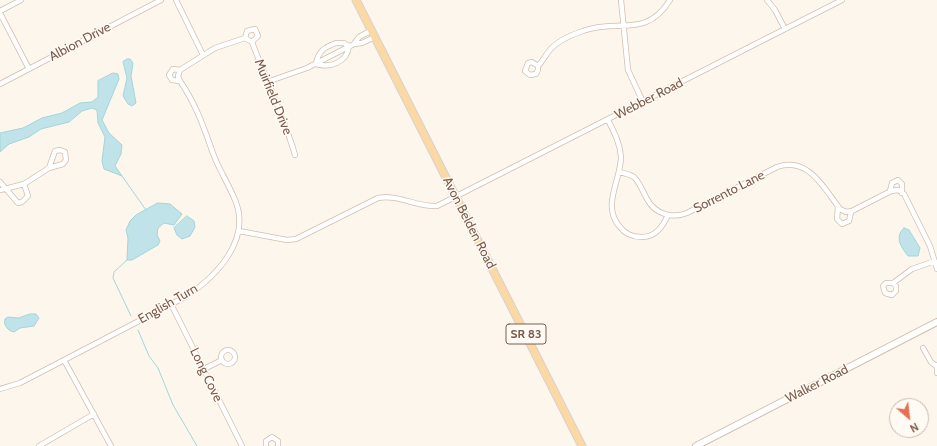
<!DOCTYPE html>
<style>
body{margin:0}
#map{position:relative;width:937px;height:446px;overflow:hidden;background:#fdf6ec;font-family:Cabin,sans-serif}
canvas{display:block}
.north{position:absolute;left:889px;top:398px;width:40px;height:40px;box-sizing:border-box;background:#fffaf3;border:1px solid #cabbb1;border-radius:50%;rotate:152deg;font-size:11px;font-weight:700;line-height:16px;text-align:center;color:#7a5c4d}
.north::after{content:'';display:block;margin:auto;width:14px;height:18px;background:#e76f51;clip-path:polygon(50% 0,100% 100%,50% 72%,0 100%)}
</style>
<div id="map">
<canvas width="937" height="446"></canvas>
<div class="north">N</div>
</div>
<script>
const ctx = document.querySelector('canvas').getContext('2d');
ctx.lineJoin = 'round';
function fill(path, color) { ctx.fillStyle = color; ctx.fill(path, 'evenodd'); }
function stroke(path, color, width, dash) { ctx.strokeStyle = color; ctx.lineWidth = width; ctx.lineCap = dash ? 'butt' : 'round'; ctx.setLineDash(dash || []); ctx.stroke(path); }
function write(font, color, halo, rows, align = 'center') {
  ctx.font = font + ' Cabin,sans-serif'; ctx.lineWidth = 3; ctx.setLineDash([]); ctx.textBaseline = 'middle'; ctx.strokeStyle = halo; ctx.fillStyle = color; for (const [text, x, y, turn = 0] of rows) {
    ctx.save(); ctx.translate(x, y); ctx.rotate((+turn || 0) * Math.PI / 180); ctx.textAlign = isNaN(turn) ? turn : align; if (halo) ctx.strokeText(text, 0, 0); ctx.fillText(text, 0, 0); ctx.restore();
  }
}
const water = new Path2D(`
 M127,59h3l3,4 -2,13 5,27 -4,3 -4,-2 -5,-8 4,-18 -4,-16z
 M113,73l5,1 1,5 -17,41 7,13 13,12 -1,9 -6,12 7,10 -18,-7 -2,-8 3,-24 -7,-14 -1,-13 -5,-2 -10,3 -13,11 -28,7 -12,8 -20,7 -9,8v-19l23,-5 19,-10 20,-5 18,-10 12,-1 6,-5v-16z
 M158,203l12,1 12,10 -8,11 -10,-2 -6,5 -1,7 3,6 -2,4 -26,15h-5l1,-22 -2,-8 4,-9 6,-6z
 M187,216l7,5 1,6 -5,9 -8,3 -5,-4 -3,-7z
 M904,228l5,2 11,18 -2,8h-10c-7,-9 -14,-19 -4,-28z
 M30,314h6l3,4 -5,8 -14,2 -6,4c-6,-1 -11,-7 -9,-13l3,-2 10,1z`);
const stream = new Path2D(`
 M122,176l24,34
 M127,260l-13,12 -1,6 18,38
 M138,330l11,26 9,12 15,37 24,41`);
const minor = new Path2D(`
 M176,0l27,55
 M621,0l7,70 15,32
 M767,0l8,10 10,19
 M0,11l21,-11
 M0,13l29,56
 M245,38l2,-7 8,-2 3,7 -6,6
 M336,43h8l5,3c-2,17 -19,22 -33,18 2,-13 9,-17 20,-21z
 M354,44l5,-7 13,-7
 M538,66l-6,-4 -4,1 -3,8 5,4 6,-1 2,-4v-4c4,-4 7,-10 11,-15 7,-9 22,-16 34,-20 35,-13 63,8 87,-31
 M180,81l-8,-1 -3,-5 4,-6 7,1
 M267,82l40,-14 47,-24 8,-1 13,-6
 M0,84l161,-84
 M608,120c6,12 12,23 13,37 0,23 -20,49 -1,70 5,7 13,10 22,10 14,0 21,-11 26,-22
 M619,172c5,1 10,2 15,5 6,6 9,15 13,22 8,15 25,20 40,14l90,-46c31,-11 47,21 63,42l6,3 6,-1 39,-20 7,-1 6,4 26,52 7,23
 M0,182l18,21 4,-1 6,-6 -4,-12
 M0,190l24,-6 25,-16 14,-4 3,-4 -1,-8 -5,-2 -5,1 -6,17
 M890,191l2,-8 6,-3 4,4v9
 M838,207l-1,12 5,5 7,-3 2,-9
 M239,231l48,9 9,-1 82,-41c20,-4 38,9 59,8l405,-206
 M893,283l3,3v5l-4,4 -7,-2 -2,-7 3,-3h7l19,-14 23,-8
 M171,304l71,142
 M923,348l8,14 5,4
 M221 357a7 7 0 1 1 14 0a7 7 0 1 1-14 0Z
 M64,360l47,86
 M937,365v8
 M204,369l18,-9
 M0,389l20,-6 165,-86c31,-20 67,-57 50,-97 -6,-15 -15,-29 -21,-44 -10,-28 -17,-50 -34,-75l-2,-5 2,-6 35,-22 30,-10 7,4c14,38 32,75 43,113
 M39,446l55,-32
 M266,446v-5l6,-4 6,4v5`);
const tertiary = new Path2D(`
 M696,446l241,-124`);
const primary = new Path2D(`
 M356,0l226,446`);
const shields = [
 [526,334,40]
];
const shieldNames = [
 ["SR 83",526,334]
];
const streetNames = [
 ["Albion Drive",80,42,-28],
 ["Muirfield Drive",273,97,68],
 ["Webber Road",649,99,-27],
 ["Sorrento Lane",729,192,-27],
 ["Avon Belden Road",469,223,63],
 ["English Turn",168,304,-30],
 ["Long Cove",206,375,64],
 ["Walker Road",817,384,-27]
];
fill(water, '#bfe3e8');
stroke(water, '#a5d3da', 1);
stroke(stream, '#a5d3da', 1);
stroke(minor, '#d1beb0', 6);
stroke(tertiary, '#d1beb0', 8);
stroke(primary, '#dad1cd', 9);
stroke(minor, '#fff', 4.5);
stroke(tertiary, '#fff', 6);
stroke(primary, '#fbd9a5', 7);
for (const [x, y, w] of shields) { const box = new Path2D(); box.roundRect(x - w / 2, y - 10, w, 20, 3); ctx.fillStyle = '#fffaf3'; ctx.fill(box); stroke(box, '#7a5c4d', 1); }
write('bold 12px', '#7a5c4d', null, shieldNames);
write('13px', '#7a5c4d', '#fffaf3', streetNames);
</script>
